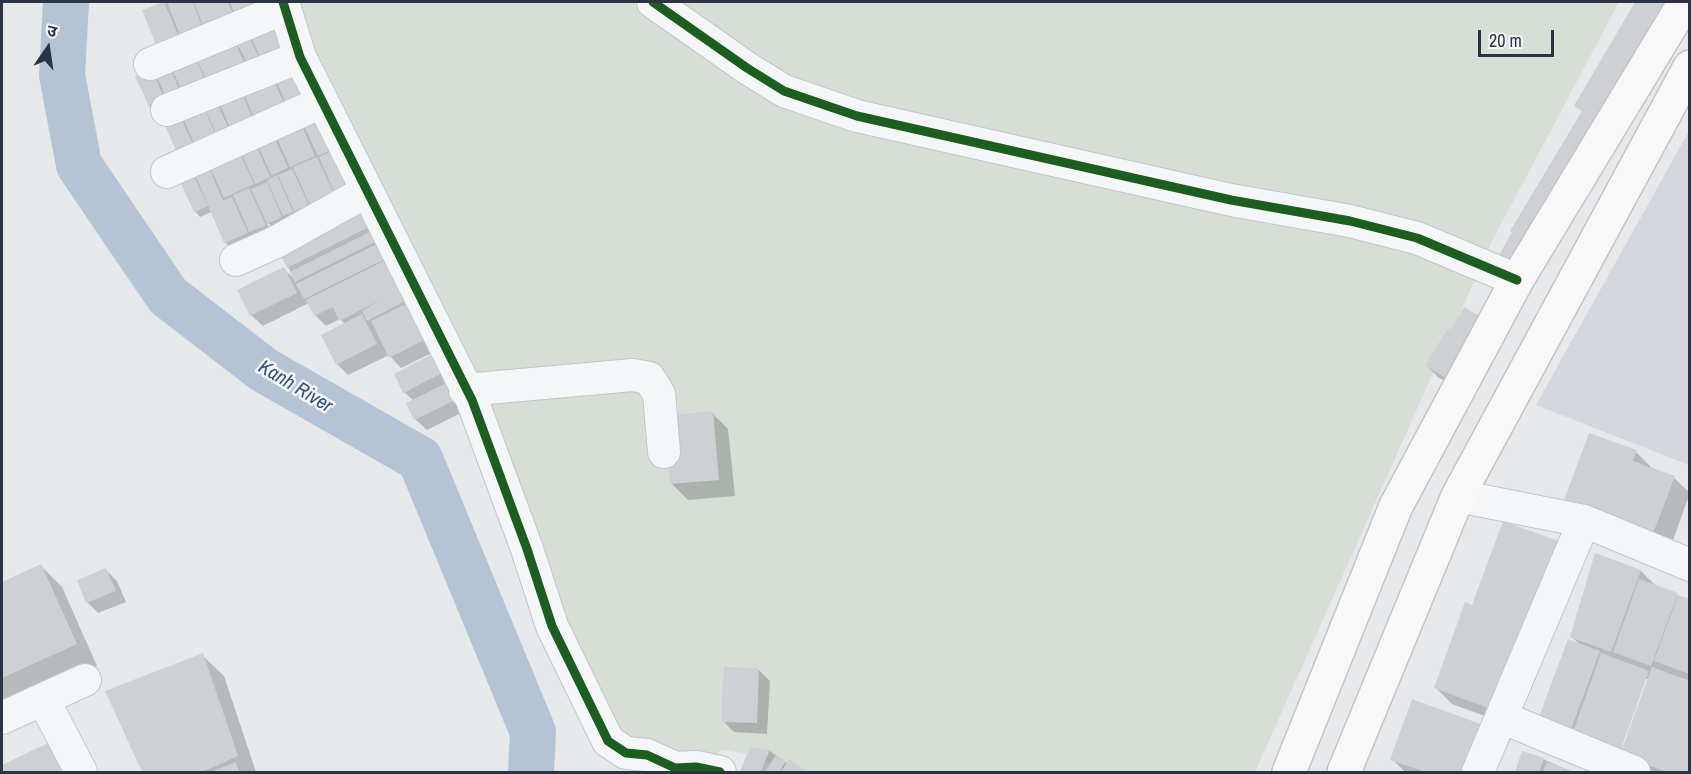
<!DOCTYPE html>
<meta charset="utf-8">
<style>
body{margin:0}
#map{position:relative;width:1691px;height:774px;overflow:hidden;background:#e6e8ea;font-family:"Archivo Narrow","Noto Sans Devanagari",sans-serif}
canvas{display:block}
.frame{position:absolute;inset:0;border:3px solid #2b3445;pointer-events:none}
.north{position:absolute;left:18px;top:18px;width:60px;height:60px;-webkit-text-stroke:4px #f4f6f9;paint-order:stroke;rotate:13deg;font-size:16px;font-weight:700;line-height:24px;text-align:center;color:#2b3445}
.north::after{content:'';display:block;margin:auto;width:21px;height:27px;background:#2b3445;clip-path:polygon(50% 0,100% 100%,50% 72%,0 100%)}
.scale{position:absolute;left:1478px;top:30px;width:76px;height:27px;box-sizing:border-box;border:3px solid #2b3445;border-top:0;padding-left:8px;font-size:18px;line-height:21px;white-space:nowrap;color:#2b3445;-webkit-text-stroke:4px #f4f6f9;paint-order:stroke}
</style>
<div id="map">
<canvas width="1691" height="774"></canvas>
<div class="frame"></div>
<div class="north">उ</div>
<div class="scale">20 m</div>
</div>
<script>
const ctx = document.querySelector('canvas').getContext('2d');
ctx.lineJoin = 'round';
function fill(path, color) { ctx.fillStyle = color; ctx.fill(path, 'evenodd'); }
function stroke(path, color, width, dash) { ctx.strokeStyle = color; ctx.lineWidth = width; ctx.lineCap = dash ? 'butt' : 'round'; ctx.setLineDash(dash || []); ctx.stroke(path); }
function write(font, color, halo, rows, align = 'center') {
  ctx.font = font + ' "Archivo Narrow",sans-serif'; ctx.lineWidth = 5; ctx.setLineDash([]); ctx.textBaseline = 'middle'; ctx.strokeStyle = halo; ctx.fillStyle = color; for (const [text, x, y, turn = 0] of rows) {
    ctx.save(); ctx.translate(x, y); ctx.rotate((+turn || 0) * Math.PI / 180); ctx.textAlign = isNaN(turn) ? turn : align; if (halo) ctx.strokeText(text, 0, 0); ctx.fillText(text, 0, 0); ctx.restore();
  }
}
const built = new Path2D(`
 M1689,131v334l-153,-60z`);
const green = new Path2D(`
 M279,2h1340l-127,239 -237,531h-464l-47,-19 -22,-3 -17,14 -75,-1z`);
const shadow = new Path2D(`
 M167,2h118l77,195 -49,14 -40,17 -7,-7 4,9 -34,24 -11,-12 -14,-30 -11,5 -5,-6 -5,-42 -27,-53 -26,-40 56,-19 8,8 33,-23 9,9 5,-16 7,7 -5,-11 -56,19 -50,-40z
 M364,214l72,137 -35,17 -12,-13 -41,20 -11,-11 8,-40 -5,-5 -14,7 -11,-11 -6,-12 -46,23 -12,-11 33,-46 11,11 -7,-13z
 M1451,332l18,63 -31,-18 -11,-11z
 M436,354l33,55 -42,21 -12,-11 -1,-18 -10,-9z
 M712,413l16,16 7,67 -47,4 -16,-16z
 M1636,452l16,16 22,10 16,15 -23,64 -87,-32z
 M1557,542l16,16 -61,168 -60,-22 -16,-16 37,-81z
 M1596,555l45,16 17,17 32,13v171h-39l-99,-44 28,-83 -8,-8zM1645,679h3l-28,77 -3,-1z
 M41,566l21,21 35,79 -95,42v-125z
 M106,570l11,11 9,21 -28,11 -11,-11z
 M202,655l22,21 32,96h-112l-37,-80z
 M759,670l11,11 -3,53 -33,-2 -11,-11z
 M751,749l19,2 18,13 18,8h-64z
 M1523,753l20,6 29,13h-56z
 M1392,759l99,13h-86z
 M2,764l1,3 67,5h-68z`);
const river = new Path2D(`
 M66,2l-4,73 17,90 89,131 96,74 156,89 113,273 -2,40`);
const building = new Path2D(`
 M164,2l17,40 -23,8 -16,-40z
 M167,2h26l11,30 -22,8z
 M194,2h34l7,17 -30,11z
 M230,2h21l5,11 -19,7z
 M1635,2h39l-152,266 -23,-13 13,-23 -2,-1 72,-120 -8,-5z
 M277,18l16,36 -29,12 -16,-36z
 M248,34l14,31 -12,5 -14,-31z
 M234,40l14,31 -38,17 -15,-33z
 M194,55l14,32 -23,10 -14,-30z
 M297,61l17,38 -25,11 -17,-39z
 M168,64l15,34 -14,6 -15,-34z
 M151,68l17,39 -16,6 -17,-37z
 M271,74l16,37 -30,13 -16,-37z
 M238,84l17,40 -22,10 -18,-40z
 M213,94l18,40 -12,5 -18,-40z
 M200,99l18,41 -21,10 -18,-42z
 M316,106l19,42 -17,8 -19,-42z
 M177,110l18,39 -16,8 -18,-40z
 M297,115l18,41 -25,11 -18,-40z
 M270,128l18,40 -17,7 -17,-40z
 M252,136l18,41 -15,7 -18,-41z
 M236,145l18,39 -30,14 -18,-40z
 M336,149l16,37 -17,8 -16,-37z
 M317,157l17,37 -24,11 -17,-38z
 M206,161l17,40 9,-4 16,36 -24,10 -32,-76z
 M190,168l18,38 -14,6 -18,-39z
 M292,169l17,36 -15,6 -16,-36z
 M277,175l16,37 -10,4 -16,-36z
 M267,182l15,35 -15,7 -16,-35z
 M249,188l17,37 -17,7 -16,-37z
 M364,212l7,14 -84,42 -7,-14z
 M374,230l5,10 -84,42 -5,-10z
 M379,243l8,15 -83,41 -8,-15z
 M390,258l17,42 -40,21 -5,-10 21,-12 -44,22 -6,-14 -19,9 -8,-16z
 M284,267l13,26 -47,23 -13,-26z
 M408,303l18,36 -37,19 -18,-37z
 M1464,307l29,17 -35,61 -33,-19 23,-38 3,2z
 M362,314l15,30 -41,21 -15,-30z
 M436,352l10,19 -43,22 -9,-19z
 M451,381l8,17 -45,22 -8,-17z
 M713,411l6,69 -49,4 -7,-68z
 M1589,433l48,17 -4,11 42,15 -25,65 -89,-33z
 M1503,521l55,20 -62,170 -62,-23 31,-86 7,3z
 M1595,553l46,17 -30,82 -41,-15z
 M41,564l36,80 -75,34v-96z
 M106,568l10,23 -30,12 -9,-23z
 M1639,579l39,14 -27,73 -38,-14z
 M1678,595l12,4v75l-36,-13z
 M1568,639l32,12 -29,78 -32,-12z
 M203,653l35,103 -36,16h-60l-37,-81z
 M1601,653l48,18 -28,78 -48,-17z
 M724,667l35,1 -2,55 -36,-1z
 M1652,667l38,14v91h-23l-47,-17z
 M1412,699l74,27 -17,46h-43l-36,-12z
 M50,742l15,30h-63v-7z
 M750,747l20,3 -10,22h-20z
 M1522,751l22,7 -5,14h-24z
 M776,755l10,6 -7,11h-14z
 M789,759l16,11 -2,2h-22z
 M236,762l3,10h-28z
 M1547,762l28,10h-32z`);
const minor = new Path2D(`
 M283,2l17,55 172,343 55,149 25,77 56,115 18,12 21,2 28,13 21,-1 24,5
 M653,2l94,66 37,23 73,25 374,84 119,21 67,17 100,42
 M150,64l135,-56
 M167,110l133,-53
 M167,172l155,-70
 M236,260l40,-18 91,-51
 M465,390l168,-15 16,3 10,16 5,58
 M1458,496l126,25 106,44
 M43,699l38,73
 M1501,717l133,55
 M2,718l83,-38
 M1478,772l106,-251`);
const major = new Path2D(`
 M1289,772l107,-266 121,-226 168,-278
 M1344,772l114,-276 232,-429`);
const cycleway = new Path2D(`
 M283,2l17,55 172,343 55,149 25,77 56,115 18,12 21,2 28,13 21,-1 24,5
 M653,2l94,66 37,23 73,25 374,84 119,21 67,17 100,42`);
const waterNames = [
 ["Kanh River",295,387,31]
];
fill(built, '#d4d7dd');
fill(green, '#d6ded6');
fill(shadow, '#0003');
stroke(river, '#b4c4d5', 46);
fill(building, '#ced0d3');
stroke(minor, '#c4c6c8', 34);
stroke(major, '#c2c5c8', 36);
stroke(minor, '#f5f6f7', 32);
stroke(major, '#f8f8f8', 33);
stroke(cycleway, '#1b5e20', 9);
write('italic 20px', '#34527a', '#f4f6f9', waterNames);
</script>
